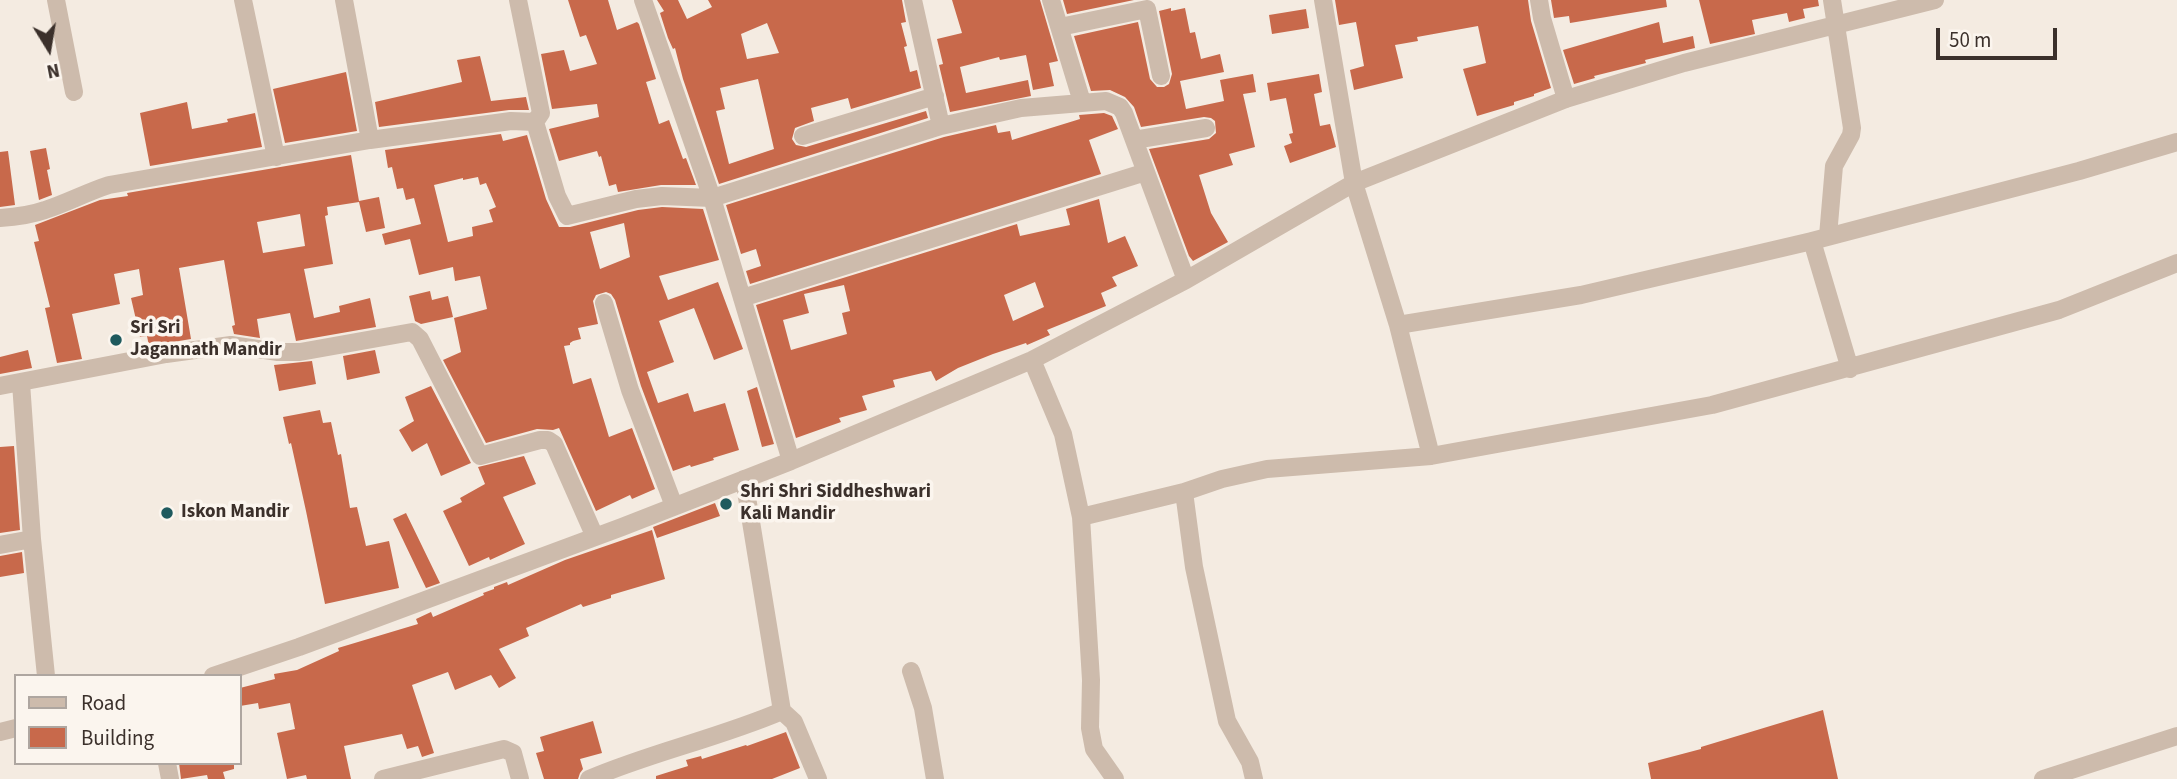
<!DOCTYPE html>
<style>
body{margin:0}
#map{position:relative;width:2177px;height:779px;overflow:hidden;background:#f4ebe1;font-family:"Source Sans 3",sans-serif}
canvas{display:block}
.legend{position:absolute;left:14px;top:674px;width:228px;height:91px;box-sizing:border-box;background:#fbf5ee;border:2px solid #aea6a0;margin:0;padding:9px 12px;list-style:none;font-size:21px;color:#3b302b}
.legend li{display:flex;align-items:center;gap:14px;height:35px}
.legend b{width:35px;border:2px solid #aea6a0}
.north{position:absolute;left:14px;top:14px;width:70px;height:70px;-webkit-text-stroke:5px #fbf5ee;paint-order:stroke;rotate:169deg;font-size:19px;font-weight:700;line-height:28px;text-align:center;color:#3b302b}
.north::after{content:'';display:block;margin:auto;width:24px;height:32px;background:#3b302b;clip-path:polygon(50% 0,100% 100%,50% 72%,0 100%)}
.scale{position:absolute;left:1936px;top:28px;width:121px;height:32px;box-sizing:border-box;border:4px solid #3b302b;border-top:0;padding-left:9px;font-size:21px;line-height:24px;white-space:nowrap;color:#3b302b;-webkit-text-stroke:5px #fbf5ee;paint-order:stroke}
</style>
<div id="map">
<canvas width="2177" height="779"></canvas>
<ul class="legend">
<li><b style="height:9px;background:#cdbbac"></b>Road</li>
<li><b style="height:19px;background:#c8694b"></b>Building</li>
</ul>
<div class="north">N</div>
<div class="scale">50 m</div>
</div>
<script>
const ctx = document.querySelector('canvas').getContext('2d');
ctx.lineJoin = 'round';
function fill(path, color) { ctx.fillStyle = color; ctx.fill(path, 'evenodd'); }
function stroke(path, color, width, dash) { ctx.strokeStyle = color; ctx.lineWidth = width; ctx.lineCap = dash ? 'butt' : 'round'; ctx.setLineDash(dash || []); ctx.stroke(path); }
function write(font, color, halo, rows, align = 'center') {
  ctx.font = font + ' "Source Sans 3",sans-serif'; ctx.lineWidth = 7; ctx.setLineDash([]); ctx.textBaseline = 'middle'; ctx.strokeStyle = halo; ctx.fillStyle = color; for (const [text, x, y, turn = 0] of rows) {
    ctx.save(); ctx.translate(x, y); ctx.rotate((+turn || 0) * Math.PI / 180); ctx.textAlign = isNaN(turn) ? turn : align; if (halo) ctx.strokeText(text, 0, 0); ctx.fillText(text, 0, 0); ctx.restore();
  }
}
const building = new Path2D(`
 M568,0h40l9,30 20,-8 2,2 17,55 -10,3 13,42 10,-4 14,39 3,-1 10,27h-35l-43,7 -2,-8 -7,2 -8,-30 -2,1 -2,-6 -38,10 -10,-32 50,-12 -2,-13 -45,5 -11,-55 23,-4 6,21 27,-7 -11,-29 -6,2z
 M657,0h21l9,19 25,-12 -4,-7h194l4,22 -5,1 6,23 -3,1 6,25 7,-2 4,18 -70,21 -3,-11 -37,10 3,13 -19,7 -3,11 4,6 10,2 120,-36 2,7 -209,66 -36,-105 -8,-31 -2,1 -5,-11 -8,-25 4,-2zM767,23l12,30 -32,6 -6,-25zM758,79l16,70 -45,15 -13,-53 9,-2 -5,-21z
 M952,0h88l18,61 -9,2 5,23 -21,4 -7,-35 -26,5 -1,-3 -39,10 6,26 62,-13 3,16 -81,16 -11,-47 4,-1 -6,-25 25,-6z
 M1063,0h71l-67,14z
 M1335,0h193l3,21 20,67 -17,6v2l-20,6v3l-37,11 -14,-47 23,-6 -8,-37 -61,11 1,4 -23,4 8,33 -49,12 -4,-20 14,-4 -8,-44 -17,3z
 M1551,0h115l1,7 -97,16 -1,-7 -15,2z
 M1699,0h119l1,6 -16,3 2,9 -16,4 -2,-9 -35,7 3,14 -45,10z
 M1171,8v3l14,-3 5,25 5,-1 6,27 19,-5 4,18 -44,9 6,28 38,-8 -4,-21 33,-6 3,18 -13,2 12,53 -26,7 4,11 -34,10 12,38 17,29 -35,19 -4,-5 -40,-107 60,-10 7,-6 -1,-12 -4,-3 -7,-1 -63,10 -7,-20 -9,-10 -15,-7 -19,1 -17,-55 64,-14 12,57 7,8h7l5,-3 3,-10 -13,-63z
 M1306,9l3,19 -37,6 -3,-19z
 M1659,22l4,21 30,-7 2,12 -50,12 1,3 -52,13 1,2 -21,6 -11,-34z
 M480,56l11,45 35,-4 3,13h-20l-130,17 -4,-25 87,-20 -5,-22z
 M346,72l11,59 -72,12 -12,-54z
 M1319,74l3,18 -8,2 6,32 10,-2 6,23 -46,16 -6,-17 8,-3 -3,-9 4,-1 -7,-35 -16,3 -3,-18z
 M187,102l5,27 36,-7 -1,-3 28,-6 7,34 -112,19 -10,-53z
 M1104,113l8,3 6,13 -29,11 12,34 -351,110 -4,-13 15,-5 -5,-17 -15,5 -15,-49 218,-68 52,-12 2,8 12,-2 2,9 68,-21 -1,-4z
 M501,134l2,7 24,-6 19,64 13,28h11l68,-17 24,-3 41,2 16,51 -60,16 9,24 50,-18 25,67 -29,11 -20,-52 -35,13 15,41 -27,10 11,31 30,-10 6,19 31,-9 14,47 -26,8 1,2 -23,7 -1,-2 -17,6 -32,-85 -26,-86 -4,-6 -5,-2 -10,3 -3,6 5,23 -20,4 3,11 -8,2 -3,2v2l-6,1 9,38 18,-6 18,59 23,-9 23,61 -23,10 -2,-4 -34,16 -37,-83 -6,2 -16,-1 -51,14 -43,-83 18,-8 -7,-34 33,-9 -7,-33 -25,5 -2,-14 -34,8 -9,-36 -25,6 -3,-11 39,-10 -7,-26 -8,2 -3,-12 -6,1 -5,-22 -4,1 -3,-18zM478,177l2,8 6,-2 10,24 -7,3 4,12 -21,5 1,9 -25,6 -14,-57 29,-7v2zM624,223l6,34 -30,12 -10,-37z
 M46,148l4,21 -3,1 5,25 -13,5 -9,-49z
 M8,151l7,54 -15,2v-55z
 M351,155l8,46 20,-4 6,31 -19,4 -7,-30 -32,5 1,8 -3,1 8,48 -29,5 10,49 26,-6 -1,-6 31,-8 6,29 -80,14 -6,-28 -33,6 3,19 -26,-4 -2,-8 3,-1 -11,-65 -45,8 12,71 -42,7 -2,-10 -7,1 -9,-39 12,-3 -4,-26 -25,5 6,30 -48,10 10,45 -25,4 -12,-55 5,-1 -16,-65 5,-1 -4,-16 65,-25 28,-4 -1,-3zM300,214l5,32 -42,7 -6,-31z
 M1099,199l9,44 17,-7 13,30 -26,11 5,9 -16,7 5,13 -59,24 3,5 -23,10 -1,-2 -33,11 -35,14 -22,13 -5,-10 -38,9 2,7 -33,9 5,14 -28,8 2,4 -45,16 -40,-133 261,-81 3,12 50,-11 -4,-16zM1035,282l9,25 -31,14 -9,-26zM844,285l6,26 -8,2 5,21 -56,16 -8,-30 26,-7 -5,-19z
 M430,291l2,9 16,-4 5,21 -32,7 -6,-3 -6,-25z
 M28,350l4,18 -32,6v-17z
 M375,350l5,23 -33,7 -4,-24z
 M312,361l4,23 -37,7 -5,-26z
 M431,386l40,77 -30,13 -14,-33 -15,9 -13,-22 15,-9 -9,-24z
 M757,387l17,57 -12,3 -15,-56z
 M320,410l3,13 8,-1 7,33 3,-1 9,54 7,-1 9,39 23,-5 10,47 -74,16 -19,-93 -15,-68 -2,1 -6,-27z
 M14,446l6,84 -20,3v-86z
 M524,456l12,28 -33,13 22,47 -35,16 -1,-3 -20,9 -26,-55 19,-9 -2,-4 25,-14 -7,-17z
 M715,503l5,13 -63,22 -4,-11z
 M406,513l34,70 -14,5 -33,-69z
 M652,530l13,49 -54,16v3l-28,9 -2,-3 -55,24 3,8 -30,13 17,29 -17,10 -8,-13 -36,15 -7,-18 -36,13 22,68 -12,4 -4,-11 -11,3 -5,-15 -58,12 7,33h-44l-1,-4 -19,4 -10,-46 18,-4 -5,-26 -31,6 -1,-6 -18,3v-18l35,-9 -1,-5 23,-4 42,-19 -1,-3 80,-24 -2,-5 15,-7 2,5 51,-22 -1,-2 11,-4v-2l13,-5 1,3 57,-25z
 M22,552l2,21 -24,4v-21z
 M1823,710l15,69h-187l-3,-16 53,-14v-2z
 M593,721l9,32 -22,6 3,10 -3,4 -2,6h-34l-8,-26 8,-2 -4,-14z
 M786,732l14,36 -28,11h-116v-3l32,-10 -2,-6 15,-4 1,3 44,-14 1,1z
 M179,763h55v6l-11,3 2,7h-17l-1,-4 -26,4z`);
const minor = new Path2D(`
 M56,0l18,92
 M243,0l33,157
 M344,0l26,140
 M518,0l23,113 -6,9
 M643,0l69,198 79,263
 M913,0l28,126
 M1051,0l31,102
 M1323,0l31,183 44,142 33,131
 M1539,0l3,18 24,81
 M1060,27l87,-18 14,67
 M803,136l132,-40
 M1134,140l72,-12
 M0,218c15,-1 31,-3 45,-8 22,-7 42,-18 64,-25l261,-45 141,-19 24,1 22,74 10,20 69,-17 26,-3 50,2 229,-72 80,-18 85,-7 14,6 4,6 62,167
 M1828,236l6,-70 17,-31 1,-7 -20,-128
 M1812,241l38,128
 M742,298l404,-126
 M604,303l26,87 44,116
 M1398,325l183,-30 231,-54 267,-70 98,-29
 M1032,360l31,74 18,83 10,163 -1,48 4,21 21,30
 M21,383l11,156 14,137
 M0,386l166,-32 65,-9 47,7h22l112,-20 8,7 60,117 60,-16h8l6,4 41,93
 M744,479l38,232 12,11 24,57
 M1184,492l10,75 33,154 23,41 4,17
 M1081,517l103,-25 38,-13 45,-10 164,-13 281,-51 347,-95 118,-47
 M0,545l32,-6
 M911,671l12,37 12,71
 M213,676l86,-29 323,-120 169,-66 241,-101 154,-80 168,-97 212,-84 118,-36 251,-63
 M0,732l16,-4
 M167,763l3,16
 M383,779l121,-30 9,4 7,26
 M589,779c63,-27 130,-41 193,-68
 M2043,779l134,-43`);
const markers = [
 [116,340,7,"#1f5a5e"],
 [726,504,7,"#1f5a5e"],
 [167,513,7,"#1f5a5e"]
];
const poiNames = [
 ["Sri Sri",130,329],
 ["Jagannath Mandir",130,351],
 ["Shri Shri Siddheshwari",740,493],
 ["Kali Mandir",740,515],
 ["Iskon Mandir",181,513]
];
fill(building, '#c8694b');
stroke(minor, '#cdbbac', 18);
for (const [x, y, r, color] of markers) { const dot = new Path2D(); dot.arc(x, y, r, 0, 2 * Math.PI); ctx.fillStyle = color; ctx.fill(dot); stroke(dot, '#fbf5ee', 2.5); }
write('bold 19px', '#3b302b', '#fbf5ee', poiNames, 'left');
</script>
